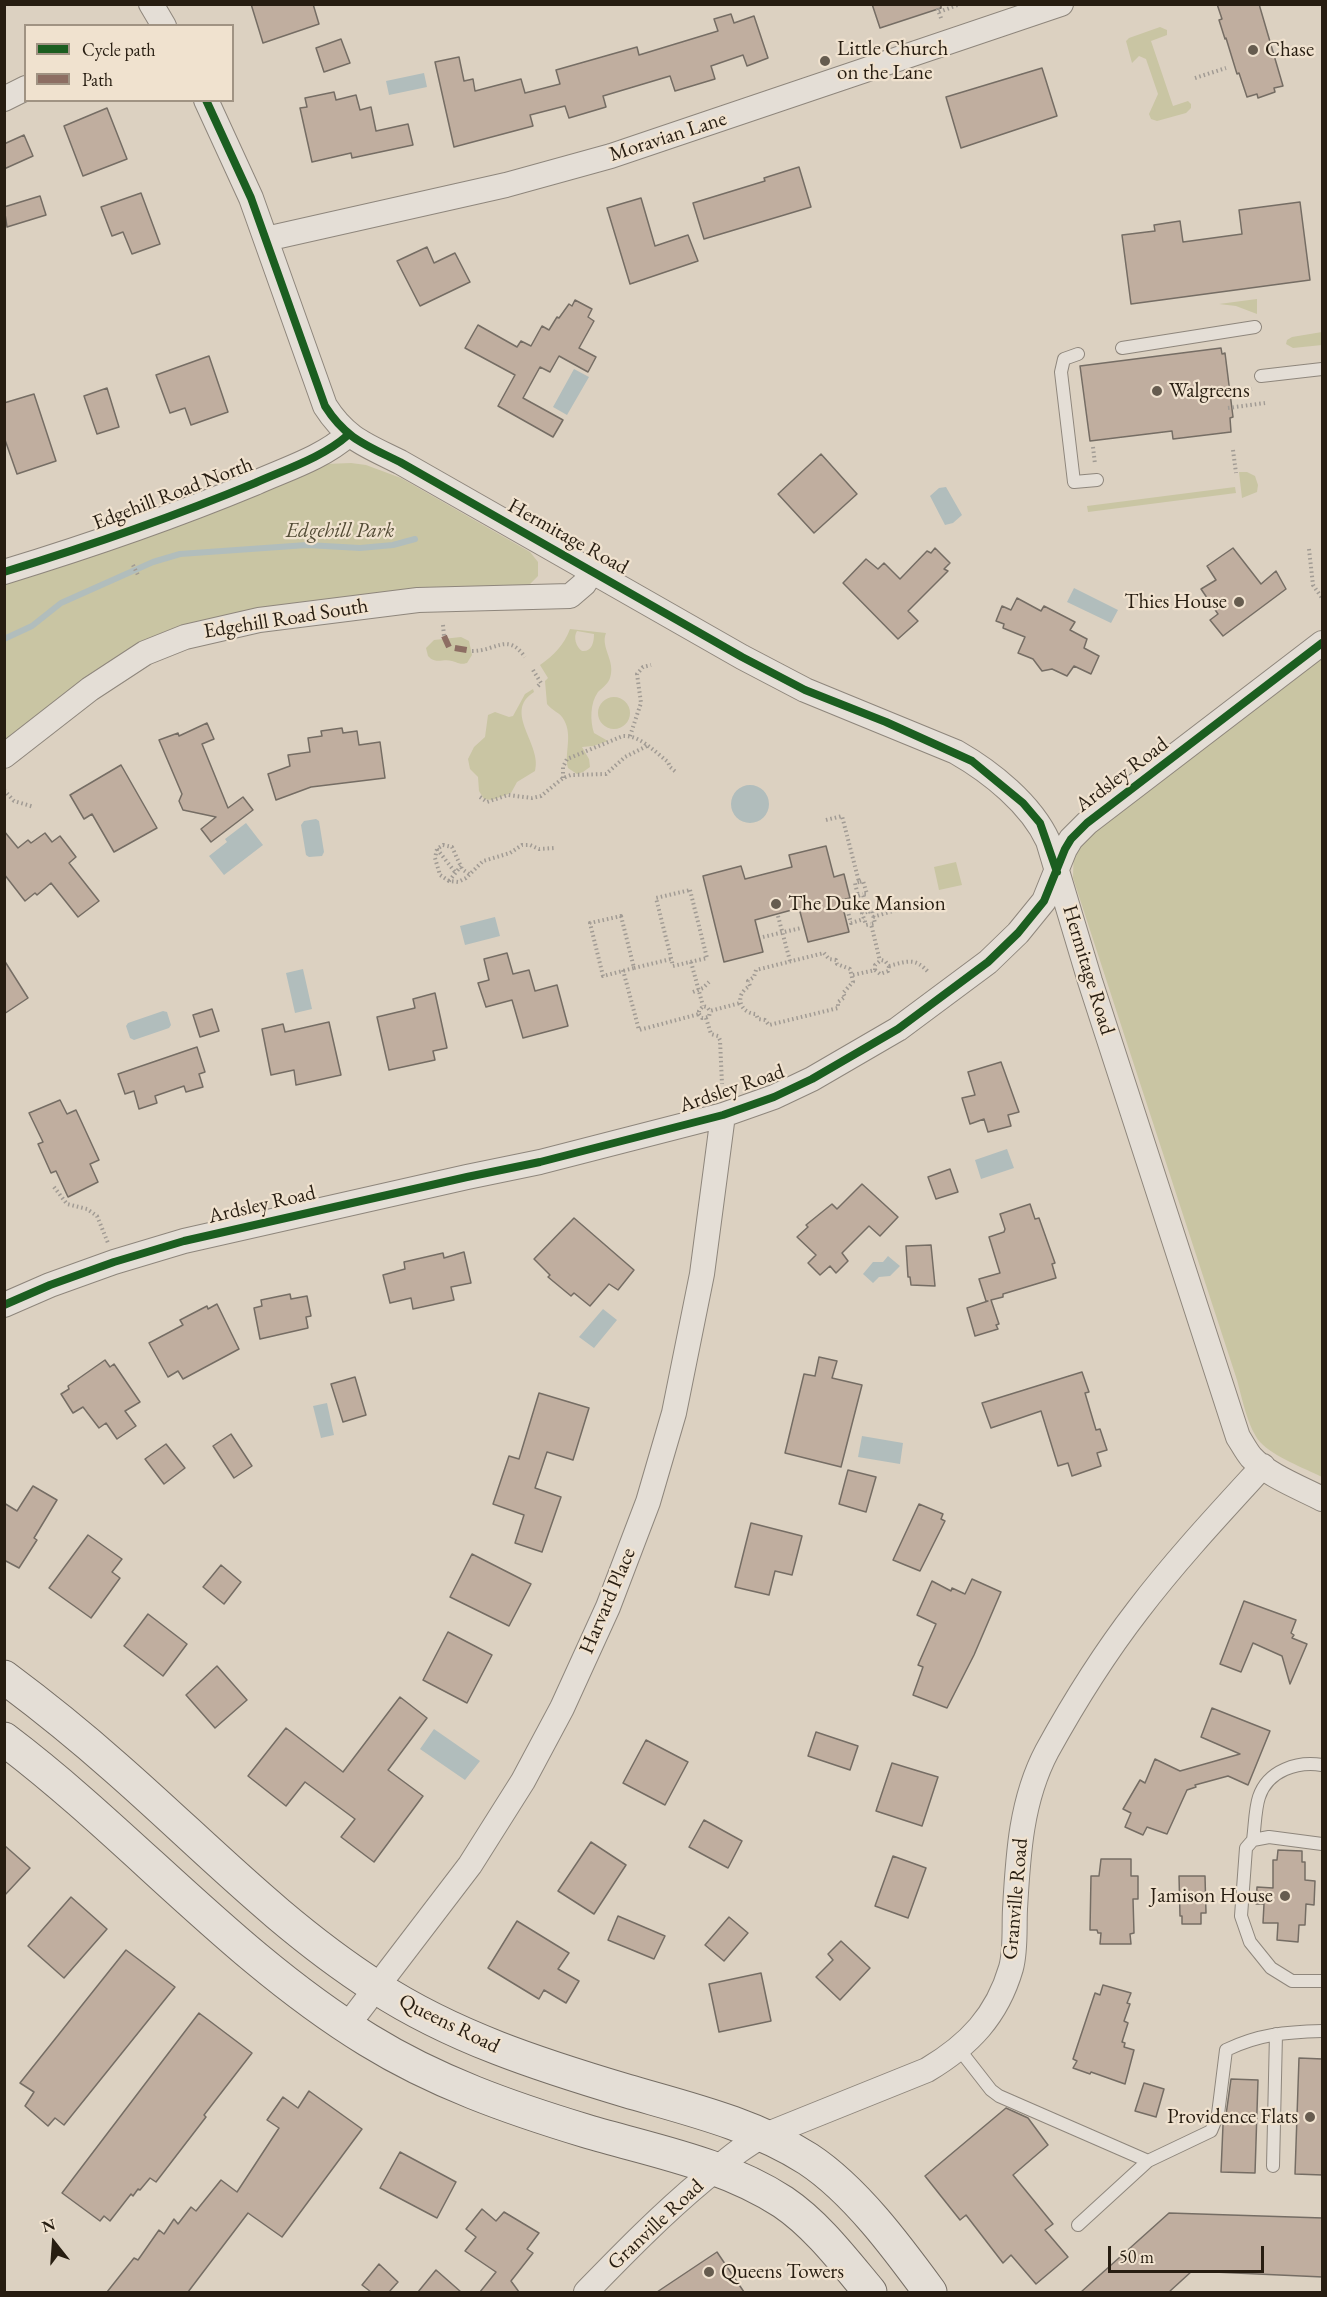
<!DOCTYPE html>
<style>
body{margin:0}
#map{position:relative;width:1327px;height:2297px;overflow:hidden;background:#dcd1c1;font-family:"EB Garamond",serif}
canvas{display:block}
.frame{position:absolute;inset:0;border:6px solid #271d11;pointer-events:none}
.legend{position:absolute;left:24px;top:24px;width:210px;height:78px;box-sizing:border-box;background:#f0e2cf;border:2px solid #a09383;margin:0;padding:8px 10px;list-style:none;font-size:18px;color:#271d11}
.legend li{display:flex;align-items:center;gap:12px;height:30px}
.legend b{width:30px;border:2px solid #a09383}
.north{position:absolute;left:24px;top:2213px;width:60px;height:60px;-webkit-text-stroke:4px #f0e2cf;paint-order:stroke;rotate:343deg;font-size:16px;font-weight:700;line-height:24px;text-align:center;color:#271d11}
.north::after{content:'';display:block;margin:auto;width:21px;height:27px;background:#271d11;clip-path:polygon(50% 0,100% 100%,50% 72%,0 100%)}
.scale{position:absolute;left:1108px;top:2246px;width:156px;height:27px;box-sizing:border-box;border:3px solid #271d11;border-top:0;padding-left:8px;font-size:18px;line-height:21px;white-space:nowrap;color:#271d11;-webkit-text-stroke:4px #f0e2cf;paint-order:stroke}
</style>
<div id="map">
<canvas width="1327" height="2297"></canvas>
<div class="frame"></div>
<ul class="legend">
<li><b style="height:8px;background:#1b5e20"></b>Cycle path</li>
<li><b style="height:8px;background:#8d6e63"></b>Path</li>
</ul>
<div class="north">N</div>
<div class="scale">50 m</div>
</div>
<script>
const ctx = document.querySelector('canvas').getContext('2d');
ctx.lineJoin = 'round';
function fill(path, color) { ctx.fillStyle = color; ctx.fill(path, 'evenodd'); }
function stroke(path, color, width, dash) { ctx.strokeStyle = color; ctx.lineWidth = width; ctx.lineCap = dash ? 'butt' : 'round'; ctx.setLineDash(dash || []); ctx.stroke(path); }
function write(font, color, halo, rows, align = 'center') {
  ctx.font = font + ' "EB Garamond",serif'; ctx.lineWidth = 4.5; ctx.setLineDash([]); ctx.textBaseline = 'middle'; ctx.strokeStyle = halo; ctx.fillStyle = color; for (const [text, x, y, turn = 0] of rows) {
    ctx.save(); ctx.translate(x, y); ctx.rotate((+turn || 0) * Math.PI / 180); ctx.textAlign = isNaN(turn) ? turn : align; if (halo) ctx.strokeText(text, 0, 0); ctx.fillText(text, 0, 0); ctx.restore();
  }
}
const green = new Path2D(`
 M1160,27l7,3v5l-16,6 22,65 15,-5 3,3v4l-5,5 -29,8 -6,-2 -2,-5 9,-20 -12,-35 -7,-3 -7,7 -6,-22 3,-3z
 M1257,299v15l-21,-8 -17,-2z
 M1322,332v13l-29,3 -7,-4 1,-4 5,-3z
 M351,463l15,2 35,13 129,74 8,10v14l-10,10 -311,34 -212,124v-164l321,-116z
 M1239,472h8l8,4 3,9 -1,7 -15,6z
 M1235,487l1,6 -148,19 -1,-6z
 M570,629l36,4c-6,14 10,28 4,45 -2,6 -8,10 -12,14 -8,11 -8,29 -4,41l14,8 -15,5 -11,1 7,12 1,8 -7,5 -6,2 -9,-6c-4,-15 5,-32 -4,-48 -4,-8 -12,-9 -17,-16l-2,-23 3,-3 -8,-13c14,-10 24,-20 30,-36zM577,631l17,3c0,8 -2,18 -12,17 -6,-4 -9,-14 -5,-20z
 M461,637l8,4 3,14 -5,8c-7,2 -8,0 -15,-2 -9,-3 -16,4 -24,-5l-2,-8 8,-8z
 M1322,649v828c-18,-9 -48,-20 -62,-35 -12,-14 -18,-44 -23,-62l-164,-502 1,-33z
 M533,689l1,3c-32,20 9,53 1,79l-18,11 -6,11 -19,7 -8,-1 -5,-8 -1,-14 -8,-8 -2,-10 6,-12 11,-10 3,-22 7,-3 14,5 4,-1 12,-22z
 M598 713a16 16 0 1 1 32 0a16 16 0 1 1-32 0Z
 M956,862l6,23 -23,5 -5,-23z`);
const water = new Path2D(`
 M424,73l3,14 -38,8 -3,-14z
 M574,369l15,8 -22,38 -14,-8z
 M946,487l16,28 -9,8 -8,2 -15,-29 9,-8z
 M1074,588l44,22 -7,13 -44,-21z
 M731 804a19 19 0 1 1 38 0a19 19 0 1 1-38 0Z
 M316,819l3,2 5,31 -2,4 -13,1 -3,-2 -5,-30 3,-4z
 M246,823l17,22 -39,30 -15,-19 18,-14 -2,-3z
 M495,917l5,19 -35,9 -5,-19z
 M303,969l9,40 -17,4 -9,-40z
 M163,1011l4,1 4,13 -2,3 -35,12 -4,-2 -4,-12 2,-3z
 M1007,1149l7,19 -33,11 -6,-19z
 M888,1256l12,10 -10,10 -11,1 -6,6 -10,-9 10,-12h10z
 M603,1309l14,11 -23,28 -15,-11z
 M327,1403l7,32 -13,3 -8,-32z
 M862,1436l41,7 -3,21 -42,-7z
 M434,1729l46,32 -15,19 -45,-31z`);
const stream = new Path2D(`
 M4,639l28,-13 29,-23 92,-41 27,-8 127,-9 53,3 33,-3 22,-6`);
const building = new Path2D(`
 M251,4h62l6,20 -56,19z
 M872,4h69v4l-61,20z
 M1217,4h42l24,82 -9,2 1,4 -17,6 -1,-4 -10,3 -8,-24 -2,1 -11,-36 -1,1 -6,-19 3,-1z
 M731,14l3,9 20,-7 14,42 -21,8 -4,-11 -32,11 4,13 -40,12 -5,-15 -67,20 3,11 -37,11 -4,-12 -35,9 3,11 -79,21 -19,-85 24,-5 5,24 9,-2 2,12 46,-12 4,14 35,-9 -4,-14 81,-23 2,8 79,-24 -4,-12z
 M341,39l9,24 -26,9 -8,-24z
 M1042,68l15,48 -96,32 -15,-51z
 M334,92l2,8 20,-5 4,15 11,-3 5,24 32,-7 5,21 -61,13 -1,-5 -39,9 -12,-54 7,-1 -2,-9z
 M107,108l20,51 -44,17 -19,-50z
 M24,135l9,21 -29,13v-25z
 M799,167l12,40 -107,32 -11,-36 72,-22 -1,-3z
 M141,193l19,51 -28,10 -9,-22 -11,4 -11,-29z
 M40,196l6,19 -39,12 -3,-20z
 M641,198l14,48 33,-11 10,26 -68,23 -23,-76z
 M1300,202l10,78 -179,24 -9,-69 33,-4 -1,-6 26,-4 3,21 59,-8 -3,-24z
 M427,247l7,16 21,-10 15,29 -50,24 -23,-45z
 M575,300l17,9 -4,8 6,4 -15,27 17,9 -8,15 -29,-16 -9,16 -10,-5 -17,31 40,22 -10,17 -55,-31 17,-31 -50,-27 13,-23 39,22 4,-6 10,5 11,-20 7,4 8,-13 2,1 10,-14 3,2z
 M1221,348l1,6 3,-1 8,64 -3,1 1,14 -58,7 -1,-8 -82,10 -10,-75z
 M209,356l19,56 -37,13 -6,-17 -15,5 -14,-38z
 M107,388l12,39 -22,7 -13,-38z
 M34,394l22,67 -39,13 -13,-37v-34z
 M821,454l36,40 -43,39 -36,-39z
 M935,548l15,15 -6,6 4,2 -40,40 10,10 -20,18 -55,-56 23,-24 12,10 6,-6 16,16 27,-28 4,2z
 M1233,548l28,36 15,-13 10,18 -63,47 -13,-16 8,-6 -17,-25 15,-9 -9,-14z
 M1017,598l24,13 3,-5 31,16 -5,8 17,9 -3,9 15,8 -8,18 -17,-8 -7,10 -15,-7 -10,2 -9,-12 -15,-6 7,-16 -22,-9 1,-4 -8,-3 6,-15 9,4z
 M207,723l7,16 -12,5 26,64 15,-11 10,13 -42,32 -10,-13 15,-12 -33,-7 -4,-9 3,-7 -23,-54 19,-7 1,3z
 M342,728l1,5 14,-2 2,14 21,-3 5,36 -74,9 -35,13 -8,-26 22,-8 -2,-11 22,-3 -2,-14 14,-2 -1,-5z
 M121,765l36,63 -43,24 -22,-38 -8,5 -14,-24z
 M4,831l14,17 10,-8 3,3 14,-10 7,9 8,-6 16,21 -7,6 30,38 -21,16 -27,-34 -14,12 -2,-2 -10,8 -21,-27z
 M826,846l8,31 10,-3 6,24 -9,2 8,32 -41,10 -9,-34 -44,12 8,32 -39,10 -21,-86 38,-10 4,13 47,-12 -3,-12z
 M507,953l6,21 16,-4 6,21 22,-6 11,41 -45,12 -11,-38 -26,7 -8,-24 11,-3 -5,-21z
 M4,960l24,38 -24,16z
 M435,993l12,55 -14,3 2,9 -46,10 -12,-53 38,-9 -2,-9z
 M212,1009l7,22 -19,6 -7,-22z
 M329,1022l12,53 -45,10 -2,-15 -23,5 -9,-46 21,-5 2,8z
 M197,1047l8,25 -6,2 4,13 -17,5 -2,-6 -29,10 2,7 -18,6 -5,-18 -9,3 -7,-20z
 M1001,1062l18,50 -11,3 3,11 -23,6 -4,-13 -14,5 -8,-26 13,-3 -7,-23z
 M60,1100l7,14 9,-4 23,50 -9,4 8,18 -30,15 -12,-26 -5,2 -13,-29 5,-2 -14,-29z
 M950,1169l8,23 -22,7 -8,-22z
 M862,1184l36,33 -18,19 -11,-10 -27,27 6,8 -12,12 -6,-7 -10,9 -12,-12 8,-8 -19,-18 11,-10 -2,-2 26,-21 5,5z
 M1030,1204l5,15 4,-1 16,45 -3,1 4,14 -53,16v3l-12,3 8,24 -3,1 2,4 -23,7 -8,-28 21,-7h-2l-7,-22 21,-6 -11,-36 15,-5 1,-3 -5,-15z
 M574,1218l60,52 -16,20 -9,-6 -19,22 -16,-13 -3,3 -23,-19 2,-2 -16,-16z
 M931,1245l4,41 -24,-1 -1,-8h-2l-2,-31z
 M464,1252l7,31 -20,4 3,13 -41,9 -2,-11 -21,5 -7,-28 22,-6 -1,-7 39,-9 1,5z
 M290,1294l1,5 16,-3 4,20 -5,1 2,11 -48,11 -6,-31 8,-2 -1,-6z
 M217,1304l22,45 -56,30 -5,-8 -10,6 -19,-34 34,-18 -3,-5 27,-14 1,3z
 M819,1357l18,4 -5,17 30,7 -21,82 -56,-14 19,-79 11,2z
 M105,1360l5,7 4,-3 26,38 -15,9 11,15 -19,13 -11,-16 -7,5 -16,-21 -10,6 -12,-19 8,-5 -1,-3z
 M1082,1372l7,20 -4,1 11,37 4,-1 7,21 -10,3 4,13 -29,10 -4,-13 -10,3 -17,-55 -50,17 -9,-25z
 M355,1377l11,38 -23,7 -12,-38z
 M539,1393l50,15 -16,52 -26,-8 -12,36 26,9 -19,55 -27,-9 9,-28 -31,-11 16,-48 10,3z
 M231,1434l21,32 -18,12 -21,-32z
 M166,1444l19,24 -21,16 -19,-25z
 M848,1470l28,7 -10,35 -27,-8z
 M33,1486l24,14 -23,38 3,2 -18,28 -15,-8v-57l13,8z
 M919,1504l24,10 -2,5 4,2 -25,50 -27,-11z
 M751,1523l51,13 -10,39 -17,-4 -6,24 -34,-8z
 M88,1535l34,24 -10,13 8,6 -29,40 -42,-30z
 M472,1554l59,30 -22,42 -59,-29z
 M221,1565l20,17 -17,22 -21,-17z
 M972,1579l29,13 -27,63 -27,53 -34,-13 10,-28 -5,-2 18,-41 -19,-9 15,-34 19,10 1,-3 13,6z
 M1244,1601l52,19 -5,13 3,2 -2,3 15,6 -17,40 -8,-28 -29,-13 -12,29 -21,-8z
 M148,1614l39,30 -24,32 -39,-30z
 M448,1632l44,23 -25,48 -44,-23z
 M217,1666l30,34 -32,28 -29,-33z
 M400,1697l27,21 -39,52 35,26 -49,66 -33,-25 14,-18 -50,-37 -19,24 -38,-30 38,-48 57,44z
 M1212,1708l58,23 -22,54 -20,-9 -33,9 1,2 -9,3 -20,44 -20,-7 -4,8 -18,-8 6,-14 -8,-4 17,-29 5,3 10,-24 25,12 60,-17 -39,-17z
 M816,1732l42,14 -8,24 -42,-14z
 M646,1740l42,22 -23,43 -42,-22z
 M892,1763l46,14 -16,49 -46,-15z
 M704,1820l38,21 -14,27 -39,-21z
 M591,1842l35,23 -32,49 -36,-23z
 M4,1845l26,23 -26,28z
 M1278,1850l24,1v11h3v18l10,1 -1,24 -8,-1 -1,21h-6l-1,17 -21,-2 1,-17h-15l1,-19h-8l1,-17 16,1v-28h4z
 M893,1856l33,12 -18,50 -33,-12z
 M1101,1859h30v17h7v23h-5l1,34 -4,1 1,10h-31l1,-11h-3l-1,-3h-7l1,-54h8z
 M1179,1876h26l1,37h-5v11h-19v-8h-2z
 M71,1897l36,32 -43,49 -36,-32z
 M618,1916l47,20 -11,23 -46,-19z
 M729,1917l19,16 -24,28 -19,-16z
 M517,1921l52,32 -11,16 21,12 -13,22 -22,-13 -5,9 -51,-31z
 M841,1941l29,27 -30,32 -24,-23 17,-17 -5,-6z
 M126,1950l49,37 -111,138 -9,-7 -7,8 -23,-20 9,-14 -14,-9z
 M761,1973l10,48 -52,11 -10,-48z
 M1103,1985l28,8 -4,10 3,1 -6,17 4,2 -6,19 3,1 -1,4 10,3 -9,34 -34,-12 -1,2 -17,-6 4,-7 -4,-2 22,-66 5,2z
 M199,2013l53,40 -48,62 2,2 -50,65 -6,-4 -10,12 -2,-1 -5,7 -2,-2 -21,27 -6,-5 -4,5 -38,-28z
 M1299,2058l24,1v116l-28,-1z
 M1231,2079l27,1 -3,93 -34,-1 2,-47 3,-10z
 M1144,2083l20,6 -8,28 -21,-6z
 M309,2091l53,38 -80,108 -34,-24 -60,79h-81l27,-34 4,2 21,-30 5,4 10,-15 4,5 13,-17 5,4 25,-31 16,12 42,-64 -12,-8 16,-23 15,11z
 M1006,2108l22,10 20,27 -35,30 40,49 -8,6 23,27 -32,27 -25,-29 -8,8 -37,-48 -6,5 -35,-44z
 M400,2152l56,30 -19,36 -57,-30z
 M482,2209l14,12 8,-9 35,21 -12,16 6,4 -22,28 8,11h-39l16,-20 -31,-21 11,-14 -10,-8z
 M1169,2213l154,5v59l-131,-6 -23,21h-88z
 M717,2252l27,40h-87z
 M379,2264l19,18 -9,10h-18l-9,-7z
 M436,2270l25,22h-43z`);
const path = new Path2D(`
 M936,4l6,17
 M939,12l21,-8
 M1195,78l31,-10
 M1225,392l27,-3
 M1228,408l37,-5
 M1093,447l2,17
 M1233,450l3,23
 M1309,549l4,36 9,13
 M133,565l6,12
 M443,625l1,11
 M472,651c25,0 35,-19 53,6
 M533,670l8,13 -5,5
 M630,736l11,-33 -4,-29 6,-7 8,-2
 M563,778v-11l4,-8 56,-23c17,-1 32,16 45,26l2,5 7,6
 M4,790l10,11 20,6
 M480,797l7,5 21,-7 24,3 9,-2 22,-18 8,-3 35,-1 19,-17 22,-11
 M826,820l16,-4 17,66 4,-1 4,13h-4l4,18 5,-1 3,12 -4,1 9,37
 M437,849l18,23
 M469,874l-7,-5 -10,-22 -9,-2 -6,4 -2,9 5,17 9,6 9,1 8,-4 17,-17 27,-8 12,-8h8l9,4 15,-1
 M449,881l12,-15
 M859,882l-4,1 3,13 5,-2
 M690,890l17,68 -34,8 -17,-68z
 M845,901l6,22 13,-4
 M867,912l-5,1 4,12 5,-1
 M621,916l13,52 -31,8 -13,-53z
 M778,916l12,45
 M873,917l23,-7
 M763,937l38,-9
 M824,953l5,6 7,1 1,4 13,5 3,13 -10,11 2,4 -7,5v6l-69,17 -4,-5 -7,-1 -2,-5c-17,-1 -22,-20 -6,-28l-2,-5 6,-4 2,-7z
 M691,962l12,44
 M889,966c19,-5 26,-9 40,7
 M634,968l37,-9
 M623,970l16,60 60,-16v-3l4,-5 4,1 3,4 30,-8
 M875,970v-5l6,-5 4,1 4,5
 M875,970l5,4 8,-3 1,-5
 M853,975l22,-5
 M693,992l10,-4 6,-6
 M699,1014l3,4 7,-1 1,-6
 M706,1018l5,16 7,2 2,4 2,44
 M54,1187l13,17 20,5 10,7 11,27`);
const lane = new Path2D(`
 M1122,348l133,-21
 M1078,354l-14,5 -3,13 13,110 23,-2
 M1261,376l61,-7
 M1253,1840c2,-14 2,-31 6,-43 9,-27 39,-36 63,-32
 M1322,1844l-53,-7 -16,3 -7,8 -5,68 9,26 21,26 21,13h30
 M959,2049l32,41 8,6 149,65 -70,64
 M1148,2161l63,-30 7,-17 8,-64c33,-16 60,-18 96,-19
 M1273,2166l3,-132`);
const street = new Path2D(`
 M151,4l13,22
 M4,99l22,-11
 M206,100l45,98 74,208c21,33 41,39 75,56l342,195 63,33 151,62c35,20 75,52 92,89l42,140 148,456c4,6 8,14 13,20 16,18 50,31 71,42
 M266,239l240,-54 105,-29 450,-152
 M4,572c85,-26 169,-55 251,-89 31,-14 67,-25 93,-48
 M4,756l86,-67 55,-36 40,-16 74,-17 159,-20 152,-4 14,-12 8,-13
 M4,1305l46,-20 64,-23 70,-21 283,-64 73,-15 183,-47 51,-18 38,-18 86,-50 90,-67 30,-29 26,-32 21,-52 6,-10 16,-16 235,-180
 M347,2026l123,-161 53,-84 39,-73 46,-101 40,-105 26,-89 28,-139 21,-159
 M586,2292c38,-39 75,-77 117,-112 20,-16 38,-33 60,-44l164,-66c42,-25 70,-54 84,-102 5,-18 3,-40 4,-59 3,-54 6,-109 32,-158 27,-49 57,-97 91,-141 38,-50 82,-97 125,-144`);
const secondary = new Path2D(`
 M4,1677c39,29 76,59 111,90 86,75 164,158 261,220 77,50 164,78 251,104 62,18 126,33 181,68 47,31 89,88 122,133
 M4,1739c126,95 229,218 364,301 68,42 142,68 218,91 67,20 137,32 197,71 34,23 61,59 87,90`);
const quiet = new Path2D(`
 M444,636l5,11 23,4`);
const cycleway = new Path2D(`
 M206,100l45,98 74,208c21,33 41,39 75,56l342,195 63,33 81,32 86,39 51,42 17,20 17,49
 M4,572c85,-26 169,-55 251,-89 31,-14 67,-25 93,-48
 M4,1305l46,-20 64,-23 70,-21 283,-64 73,-15 183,-47 51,-18 38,-18 86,-50 90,-67 30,-29 26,-32 21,-52 6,-10 16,-16 235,-180`);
const markers = [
 [1253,50,6,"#665c4f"],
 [825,61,6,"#665c4f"],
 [1157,391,6,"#665c4f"],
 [1239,602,6,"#665c4f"],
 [776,904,6,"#665c4f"],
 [1285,1896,6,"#665c4f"],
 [1310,2117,6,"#665c4f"],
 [709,2272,6,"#665c4f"]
];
const poiNames = [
 ["Little Church",837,49],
 ["on the Lane",837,73],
 ["Chase",1265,50],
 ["Walgreens",1169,391],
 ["Thies House",1227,602,"right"],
 ["The Duke Mansion",788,904],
 ["Jamison House",1273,1896,"right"],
 ["Providence Flats",1298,2117,"right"],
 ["Queens Towers",721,2272]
];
const streetNames = [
 ["Moravian Lane",668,137,-18],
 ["Edgehill Road North",173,494,-21],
 ["Hermitage Road",568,537,29],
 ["Edgehill Road South",286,619,-9],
 ["Ardsley Road",1122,775,-37],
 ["Hermitage Road",1088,970,73],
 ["Ardsley Road",732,1089,-19],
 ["Ardsley Road",262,1205,-13],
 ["Harvard Place",608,1601,-67],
 ["Granville Road",1016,1899,-85],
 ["Queens Road",449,2024,26],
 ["Granville Road",656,2225,-43]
];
const parkNames = [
 ["Edgehill Park",340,531]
];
fill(green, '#c9c5a3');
fill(water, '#b1bdbc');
stroke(stream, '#b1bdbc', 6);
fill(building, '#c0ae9f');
stroke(building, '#756d64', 1.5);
stroke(lane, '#8e867c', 14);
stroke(street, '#8e867c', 26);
stroke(secondary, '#756d64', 35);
stroke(path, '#a19b94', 4, [1.5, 3]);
stroke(lane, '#e4ded6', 12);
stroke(street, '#e4ded6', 24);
stroke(secondary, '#e4ded6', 33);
stroke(quiet, '#8d6e63', 6, [12, 6]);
stroke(cycleway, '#1b5e20', 8);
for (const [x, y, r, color] of markers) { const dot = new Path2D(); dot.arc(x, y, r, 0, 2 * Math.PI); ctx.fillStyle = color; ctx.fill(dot); stroke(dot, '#f0e2cf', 2); }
write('21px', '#271d11', '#f0e2cf', poiNames, 'left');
write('21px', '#271d11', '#f0e2cf', streetNames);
write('italic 21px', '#534c36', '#f0e2cf', parkNames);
</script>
